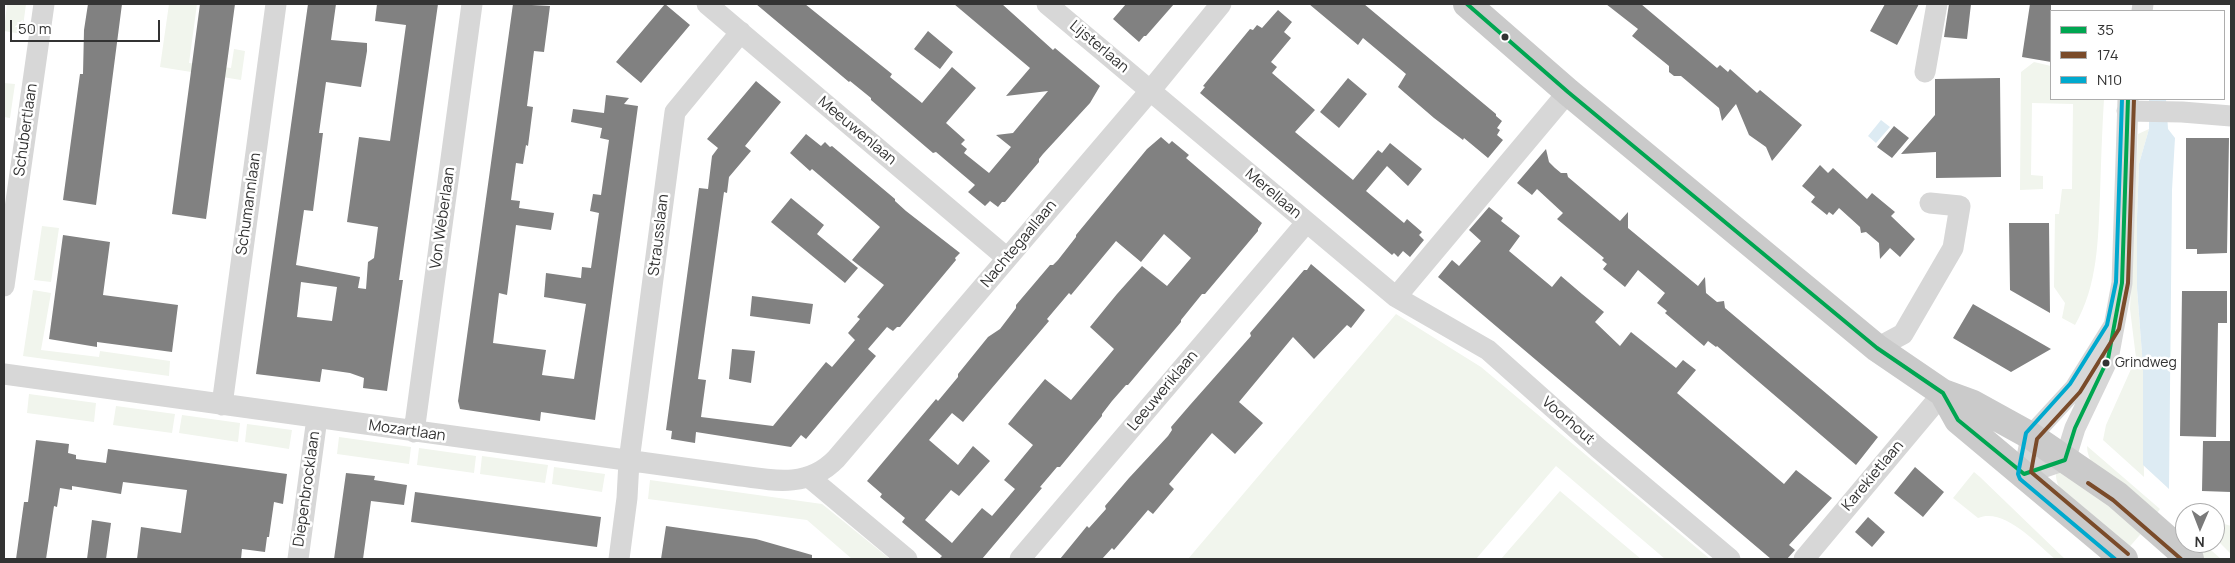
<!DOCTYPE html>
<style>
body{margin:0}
#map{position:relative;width:2235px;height:563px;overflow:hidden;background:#fff;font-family:Manrope,sans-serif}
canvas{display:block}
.frame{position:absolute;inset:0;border:5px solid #333;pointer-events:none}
.legend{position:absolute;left:2050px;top:10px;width:175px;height:90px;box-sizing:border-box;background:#fff;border:1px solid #adadad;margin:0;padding:6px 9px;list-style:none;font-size:15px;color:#333}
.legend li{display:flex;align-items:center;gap:10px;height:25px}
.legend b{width:25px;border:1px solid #adadad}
.north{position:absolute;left:2175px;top:503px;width:50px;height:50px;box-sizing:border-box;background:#fff;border:1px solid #adadad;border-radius:50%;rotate:181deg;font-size:14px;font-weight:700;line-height:20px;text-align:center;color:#333}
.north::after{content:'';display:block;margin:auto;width:18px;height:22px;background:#7a7a7a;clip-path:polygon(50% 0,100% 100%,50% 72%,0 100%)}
.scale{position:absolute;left:10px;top:20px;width:150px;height:22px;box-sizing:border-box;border:2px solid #333;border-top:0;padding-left:6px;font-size:15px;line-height:18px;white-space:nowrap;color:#333;-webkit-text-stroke:4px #fff;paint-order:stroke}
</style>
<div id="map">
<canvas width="2235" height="563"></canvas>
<div class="frame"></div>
<ul class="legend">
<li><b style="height:6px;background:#00a651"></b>35</li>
<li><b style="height:6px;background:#7a4b2a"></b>174</li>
<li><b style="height:6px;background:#00a9ce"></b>N10</li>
</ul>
<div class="north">N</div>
<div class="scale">50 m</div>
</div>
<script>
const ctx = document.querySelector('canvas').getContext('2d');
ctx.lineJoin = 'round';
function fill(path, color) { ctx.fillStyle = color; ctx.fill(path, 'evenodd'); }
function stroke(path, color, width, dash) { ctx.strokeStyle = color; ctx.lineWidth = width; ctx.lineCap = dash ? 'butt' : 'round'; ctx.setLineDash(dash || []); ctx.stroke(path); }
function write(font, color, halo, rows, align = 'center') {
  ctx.font = font + ' Manrope,sans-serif'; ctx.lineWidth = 5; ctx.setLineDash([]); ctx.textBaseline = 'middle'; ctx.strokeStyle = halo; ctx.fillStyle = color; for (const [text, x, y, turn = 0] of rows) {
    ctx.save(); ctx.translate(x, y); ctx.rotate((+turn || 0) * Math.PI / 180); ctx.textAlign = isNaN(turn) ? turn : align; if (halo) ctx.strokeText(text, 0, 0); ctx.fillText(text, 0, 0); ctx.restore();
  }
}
const green = new Path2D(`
 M7,4h19l-4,30 -18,-3z
 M169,4h28l-8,59 42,5 3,-19 11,2 -4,29 -81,-13z
 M2034,62l17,4v33h53c-2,32 -3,64 -4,96 -2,45 -2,90 -25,130l-13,-7 3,-15 -11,-16 1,-73h4l3,-25h10l1,-85 -41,-1 -1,72 12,1v13l-23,1 1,-118z
 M4,83l11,1 -5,34 -6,-1z
 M2149,129l-10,35 -2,54v70l6,79 1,110 -41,-37 3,-15 30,-67 -6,-49 8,-175z
 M42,226l17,2 -8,54 -17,-2z
 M33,290l18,3 -10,57 58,7 1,-6 70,10 -1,15 -146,-20z
 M1396,314l85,53 229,192h-45l-109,-93 -80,93h-288z
 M29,394l67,9 -2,19 -67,-9z
 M116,406l59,8 -3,19 -59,-8z
 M182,415l58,8 -2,19 -59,-9z
 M247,424l45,6 -3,19 -44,-7z
 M339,437l72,10 -2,17 -72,-10z
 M2087,446l73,63 -7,9c-21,-17 -66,-43 -66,-72z
 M419,448l57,8 -2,17 -57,-8z
 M482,456l66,9 -3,18 -65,-9z
 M554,467l51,7 -3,18 -50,-8z
 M2061,470l85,58 -21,24c-19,-17 -70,-51 -69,-78z
 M1974,472l6,5 85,82h-10c-19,-16 -51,-52 -77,-41l-25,-20z
 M650,480l172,24 68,55h-38l-45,-39 -159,-21z
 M1560,491l81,68h-140z
 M2215,521l16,5v28l-16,-16z
 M2185,530v13h18l18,16h-19l-23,-20z`);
const water = new Path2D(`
 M2149,99h17l2,30 7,9 -3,52 -3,299 -26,-24v-98l-6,-79v-70l2,-54 10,-35z
 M1881,120l9,7 -14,16 -8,-7z`);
const building = new Path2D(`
 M88,4h34l-26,201 -33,-5 17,-126h3l1,-44z
 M200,4h35l-29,215 -34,-5z
 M308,4h28l-5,36 36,3v8l-6,36 -35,-5 -7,51h4l-10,78 -9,-1 -8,55 64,12 -2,11 8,1 2,-27 6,-4 4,-31 -31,-5 12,-85 31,4 16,-116 -31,-4 2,-17h61l-39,276h4l-16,111 -24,-3 1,-10 -14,-5 -28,-4 -2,13 -64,-8zM301,282l36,5 -5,34 -35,-4z
 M513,4l37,2 -6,46 -10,-1 -7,55 6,1 -5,39 -2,-1 -3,19 -7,-1 -5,37 9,1 -1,7 35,5 -3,17 -35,-5 -9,70 -8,-2 -6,50 53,7 -4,25 32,4 12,-75 -42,-7 2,-24 35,5 1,-11 9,1 8,-55 -9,-2 3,-17 8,1 8,-55 -9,-2 2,-10 -31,-6 2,-13 31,4 2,-18 23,3 -5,6 14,2 -43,314 -54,-8 -1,9 -80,-12 -2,-8z
 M665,4l25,21 -49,58 -25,-21z
 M756,4h49l87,70 -2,3 32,26 30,-36 24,21 -30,35 19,17 -4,4 6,5 -3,4 25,20 22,-26 -15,-12 17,-2 35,-42 -42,5 24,-28 -76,-64h48l51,46 2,-2 45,38 -10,17 -47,51 -4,5v3l-34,40h-3l-4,5 -8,-6 -5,5 -17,-14 7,-7 -39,-33 -3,1 -62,-53v-2l-21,-17 -1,1z
 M1126,4h48l-28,32h-2l-5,6 -26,-23z
 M1309,4h55l132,110v2l6,5 -5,7 3,2 -3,5 6,5 -15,18 -24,-20 -1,2 -29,-22 -36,-31 8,-13 -43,-36 -5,7z
 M1606,4h35l76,64 3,-3 8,7 2,-3 27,24 3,-3 42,35 -30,36 -6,-14 -17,-12 -13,-31 -14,17 -3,-13 -38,-32h-7l-5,-4v-6l-37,-30 6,-7z
 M1885,4h34l-22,41 -27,-14z
 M1949,4h22l-4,35 -23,-2z
 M2030,4h21v58l-29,-5z
 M1278,10l14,12 -8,10 7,6 -20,24 6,5 -5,6 43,37 -20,22 58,48 25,-30 4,3 8,-10 32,26 -14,17 -21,-20 -21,25 38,32 3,-4 15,13 -3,3 5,5 -14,17 -7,-6 -5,6 -4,-4 -2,2 -192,-162 5,-6 -2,-1 47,-57 3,1 4,-5 5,3z
 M928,31l25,21 -13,17 -26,-20z
 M1348,78l19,16 -28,34 -19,-16z
 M2000,78l1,99 -65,1v-26l-35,2 34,-39v-36z
 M756,81l25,21 -36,44 6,5 -22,26 -2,16 -3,-1 -26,187 8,1 -5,37 72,9 53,-64 6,5 23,-27 -7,-7 12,-14 -3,-2 27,-32 -32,-25 28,-33 -68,-58 -2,2 -20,-18 16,-19 15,12 4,-4 5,5 2,-1 63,53v2l11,10 54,42 -5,5 1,2 -56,67h-3l-4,4 -6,-4 -19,22 8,7 -70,83 -5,-4 -10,12 -95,-15 -1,11 -24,-4 1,-8 -6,-1 33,-242 9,1 4,-33 6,-8 -11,-9z
 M1894,126l15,12 -17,20 -15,-11z
 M1161,137l8,7 3,-3 17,14 -3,3 76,65 -4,6v2l-53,63h-3l-4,5 -17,21v2l-53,63h-2l-14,16 -10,13v2l-42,51h-3l-17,20 2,1 -60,71h-43l3,-3 -40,-34 3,-4 -25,-21 2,-3 -15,-13 69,-82 2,2 20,-24v-3l30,-37 12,-8 16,-21v-3l34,-40h3l5,-5 18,-23v-2l71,-86zM1164,234l27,24 -24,28 -25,-20 -25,28 -27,33 24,22 -43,51 -26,-21 -24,29 -13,16 25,21 -29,35 11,9 -23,27 -10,-8 -30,35 -27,-23 26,-30 8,6 31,-35 -17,-15 -15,19 -29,-25 23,-27 11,9 86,-101 -2,-2 22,-26 2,2 45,-54 25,21z
 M2186,138h43l-2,115 -30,1v-5h-11z
 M1546,149l3,13 6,6 6,5h6l1,4 52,44 8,-9v16l70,58 7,-9 1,16 11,9 7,-1 1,7 153,129 -22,28 -139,-119 -1,1 -8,-6 -4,5 -39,-33 2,-2 -10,-8 8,-10 -27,-23 -13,17 -22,-18 4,-5 -5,-4 2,-2 -47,-39 6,-6 -26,-24 -5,6 -15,-12z
 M1820,165l8,8 5,-5 34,31 5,-6 23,19 -4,4 24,23 -15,18 -10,-9 -10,11 -1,-16 -13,-11 -5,1 -1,-6 -21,-19 -6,7 -4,-3 -2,3 -16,-13 4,-5 -13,-11z
 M791,198l33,27 -7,9 41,34 -13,15 -74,-61z
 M1489,207l14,11 -2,3 19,15 -11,15 43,36 9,-11 21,18 22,18 -9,10 25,24 11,-14 45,36 7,-8 13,10 -19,23 107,91 12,-14 36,28 -43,47 6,5 -8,9h-16l-333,-282 14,-17 7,6 22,-25 -12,-11z
 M2009,223h40l1,90 -40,-23z
 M63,235l47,7 -7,53 75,10 -6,47 -75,-10v5l-48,-8z
 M1311,264l54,46 -14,18 -4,-3 -33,34 -21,-22 -54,65 24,21 -28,31 -23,-21 -43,51 5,5 -21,25 -5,-4 -34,40 -2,-2 -10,11h-42l27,-33 2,2 17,-19 -1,-3 24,-28 39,-42 4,-6 -1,-3 19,-22 61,-69 -1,-3 54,-63h3z
 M2182,291h45v32h-9l-2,114 -36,-1z
 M752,296l61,8 -3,20 -60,-8z
 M1973,304l78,45 -40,23 -58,-34z
 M732,349l23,2 -4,32 -22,-4z
 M36,440l33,4 -1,9 8,2v4l30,4 2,-14 179,25 -4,30 -9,-2 -5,35h-2l-2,15 -23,-3 -1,10h-104l4,-32 40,6 6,-43 -64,-8 -2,12 -49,-8v4l-12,-2 -3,19 -3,-1 -8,53h-30l8,-57h4z
 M2203,441h28v51l-29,-1z
 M1915,467l29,25 -21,25 -29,-24z
 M346,473l29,3 -1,4 33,5 -3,20 -33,-4 -8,58h-29z
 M415,492l186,25 -4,30 -186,-25z
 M1868,517l17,15 -13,15 -17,-15z
 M92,520l19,3 -5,36h-19z
 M666,526l90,13 56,16v4h-151z`);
const minor = new Path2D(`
 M707,4l300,254
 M1047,4l349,293 92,53 110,98 132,111
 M2142,11l1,-7
 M1925,72l12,-68
 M2127,111l55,1 49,4
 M4,286l40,-282
 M1396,297l172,-205
 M2113,327l-38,61 -44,48 -7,38 41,-14 10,-32 33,-69 14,-76 6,-184
 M1877,348l26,-14 50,-86 7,-42 -30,-3
 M4,374l723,100c40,5 78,17 109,-15l314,-368 71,-87
 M222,405l54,-401
 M414,432l58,-428
 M810,478l97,81
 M298,559l19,-141
 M619,559l8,-61 2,-37 46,-349 66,-80
 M1020,559l286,-336
 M1804,559l139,-166`);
const major = new Path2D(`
 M1467,4l101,88 309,256 66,45 30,11 58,32 86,59 73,64
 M1943,393l15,27 166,139`);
const bus1 = new Path2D(`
 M1467,4l101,88 309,256 66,45 15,27 66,54 41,-14 10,-32 33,-69 14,-76 6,-184`);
const bus2 = new Path2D(`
 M2088,483l25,17 68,59
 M2128,554l-97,-82 6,-33 43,-47 39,-63 9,-46 6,-184`);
const bus3 = new Path2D(`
 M2115,559l-95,-80 -2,-5 8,-41 44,-49 37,-59 9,-43 6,-183`);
const markers = [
 [1505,37,4.5,"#333"],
 [2106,363,4.5,"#333"]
];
const busNames = [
 ["Grindweg",2115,363]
];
const streetNames = [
 ["Lijsterlaan",1099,47,40],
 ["Schubertlaan",26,130,-82],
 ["Meeuwenlaan",857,131,40],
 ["Merellaan",1273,194,40],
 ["Schumannlaan",249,204,-82],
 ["Von Weberlaan",443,218,-82],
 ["Strausslaan",659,235,-83],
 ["Nachtegaallaan",1019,244,-50],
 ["Leeuweriklaan",1163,391,-50],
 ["Voorhout",1568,421,41],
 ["Mozartlaan",407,431,8],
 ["Karekietlaan",1873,476,-50],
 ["Diepenbrocklaan",307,489,-82]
];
fill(green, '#f1f5ed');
fill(water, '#ddebf3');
fill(building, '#818181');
stroke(minor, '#d7d7d7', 21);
stroke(major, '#cacaca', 28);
stroke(bus1, '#00a651', 4);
stroke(bus2, '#7a4b2a', 4);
stroke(bus3, '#00a9ce', 4);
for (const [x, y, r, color] of markers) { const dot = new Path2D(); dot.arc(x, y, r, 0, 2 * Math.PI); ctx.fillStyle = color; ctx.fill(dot); stroke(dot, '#fff', 2); }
write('14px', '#333', '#fff', busNames, 'left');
write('15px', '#333', '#fff', streetNames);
</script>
